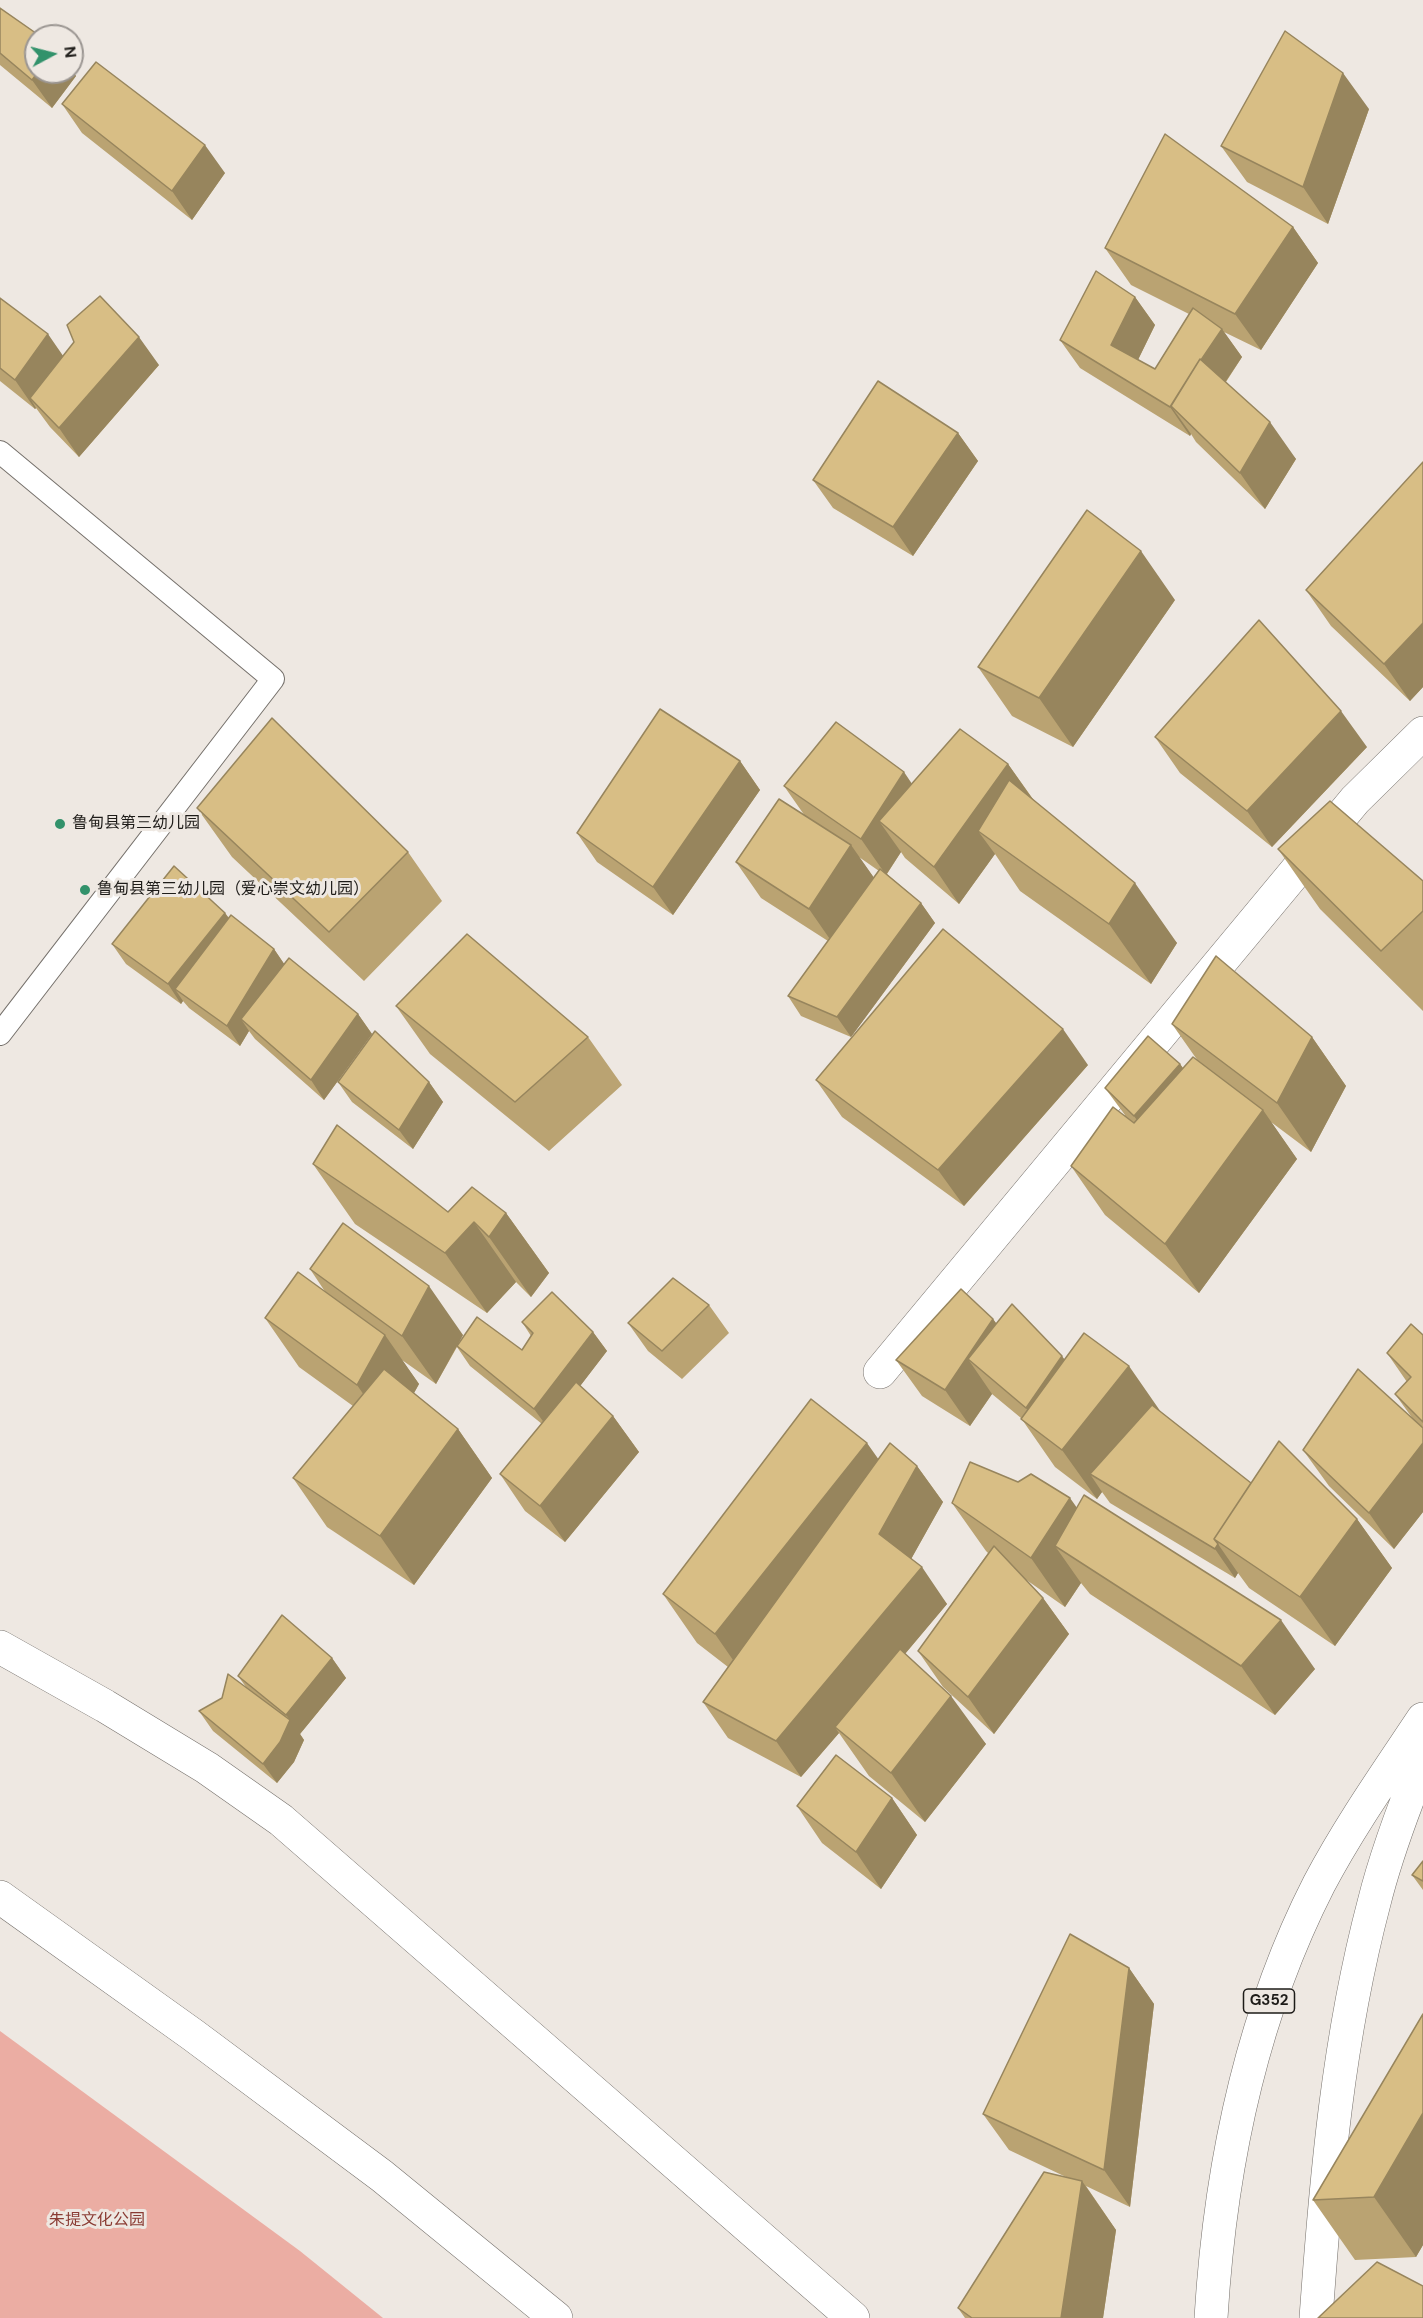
<!DOCTYPE html>
<meta charset="utf-8">
<style>
body{margin:0}
#map{position:relative;width:1423px;height:2318px;overflow:hidden;background:#eee8e2;font-family:"DM Sans",sans-serif}
canvas{display:block}
.north{position:absolute;left:24px;top:24px;width:60px;height:60px;box-sizing:border-box;background:#eee8e2;border:2px solid #9b9692;border-radius:50%;rotate:83deg;font-size:16px;font-weight:700;line-height:24px;text-align:center;color:#1e1c19}
.north::after{content:'';display:block;margin:auto;width:21px;height:27px;background:#32926b;clip-path:polygon(50% 0,100% 100%,50% 72%,0 100%)}
</style>
<div id="map">
<canvas width="1423" height="2318"></canvas>
<div class="north">N</div>
</div>
<script>
const ctx = document.querySelector('canvas').getContext('2d');
ctx.lineJoin = 'round';
function fill(path, color) { ctx.fillStyle = color; ctx.fill(path, 'evenodd'); }
function stroke(path, color, width, dash) { ctx.strokeStyle = color; ctx.lineWidth = width; ctx.lineCap = dash ? 'butt' : 'round'; ctx.setLineDash(dash || []); ctx.stroke(path); }
function write(font, color, halo, rows, align = 'center') {
  ctx.font = font + ' "DM Sans","Noto Sans SC",sans-serif'; ctx.lineWidth = 6; ctx.setLineDash([]); ctx.textBaseline = 'middle'; ctx.strokeStyle = halo; ctx.fillStyle = color; for (const [text, x, y, turn = 0] of rows) {
    ctx.save(); ctx.translate(x, y); ctx.rotate((+turn || 0) * Math.PI / 180); ctx.textAlign = isNaN(turn) ? turn : align; if (halo) ctx.strokeText(text, 0, 0); ctx.fillText(text, 0, 0); ctx.restore();
  }
}
const green = new Path2D(`
 M0,2031l300,220 83,67h-383z`);
const lane = new Path2D(`
 M0,452l273,227 -273,355`);
const street = new Path2D(`
 M880,1372l475,-572 68,-67`);
const secondary = new Path2D(`
 M0,1647l105,59 102,62 74,52 572,498
 M0,1897l193,138 189,141 174,142`);
const highway = new Path2D(`
 M1211,2318c9,-150 39,-299 108,-434 30,-57 68,-111 104,-165
 M1316,2318c10,-140 22,-279 58,-415 12,-49 30,-96 49,-143`);
const wall = new Path2D(`
 M0,8l72,64v-2l4,6 -24,32 -52,-43z
 M62,104l163,69 -33,47 -110,-87z
 M1369,109l-41,115 -81,-42 -26,-36z
 M1293,227l25,36 -57,87 -37,-18 18,25 -16,25 70,77 -31,50 -69,-67 -5,-8 -1,2 -110,-68 -20,-28 75,-43 20,28 -17,35 17,9 34,-55 -58,-29 -26,-37z
 M0,298l63,58 96,9 -80,92 -29,-30 -14,-19 -1,1 -35,-28z
 M958,433l20,28 -65,95 -80,-48 -20,-28z
 M1423,462v225l-13,14 -79,-75 -25,-36z
 M1175,600l-102,147 -61,-31 -34,-49z
 M1155,737l212,10 -95,100 -92,-74z
 M740,761l20,29 -87,125 -76,-53 -20,-29z
 M1008,764l25,35 144,144 -26,41 -131,-93 -25,-37 -36,50 -54,-46 -4,-6 -14,22 34,29 14,20 -84,114 -50,-21 -13,-20 40,-55 -67,-43 -25,-36 69,-46 -21,-30 128,-2zM859,857l20,14 -5,7z
 M197,808l211,44 34,49 -78,80 -132,-124z
 M1278,849l145,32v130l-103,-102z
 M225,913l4,5 45,31 10,15 74,50 14,20 -48,66 -69,-61 -6,-8 -9,15 -51,-38 -6,-7 -2,3 -55,-40 -14,-20z
 M396,1006l192,31 34,48 -73,66 -119,-97z
 M1172,1024l140,13 34,49 -35,66 -40,-30 26,37 -98,134 -94,-78 -34,-49 54,-51 -20,-27 75,-24 3,4 15,-7z
 M1088,1065l-124,141 -122,-89 -26,-37z
 M338,1082h91l14,20 -30,47 -61,-47z
 M313,1164l135,48 58,1 43,60 -18,24 -15,-15 -29,31 -132,-89z
 M310,1269l153,66 -6,11 65,4 9,-14 -9,-14 71,10 14,19 -27,35 33,30 26,36 -74,90 -40,-31 -25,-37 42,-50 -72,-58 -13,-19 -21,37 -34,-24 17,24 -5,9 44,36 34,49 -78,107 -87,-58 -34,-49 60,-72 -54,-39 -34,-49 61,-25z
 M709,1305l20,28 -47,46 -34,-28 -20,-28z
 M993,1319l3,4 68,36 97,53 90,71 106,36 35,49 -57,78 -86,-58 -11,-15 -3,5 -125,-75 -8,-11 -5,7 -42,-32 -34,-49 -29,-24 -22,32 -48,-30 -26,-36z
 M1423,1335v177l-29,37 -65,-63 -26,-36 110,-31 -18,-25 12,-12 -20,-29z
 M878,1459l39,7 26,36 -32,57 36,45 -42,50 81,90 -61,78 -56,-46 -30,-43 -38,44 -73,-39 -25,-36 25,-35 -31,-24 -34,-49z
 M952,1503l125,5 238,161 -40,46 -185,-121 -9,-11 -16,24 -40,-28 18,19 26,36 -75,100 -51,-47 -25,-36 70,-98 -2,-2z
 M332,1658l14,20 -46,56 4,6 -10,22 -17,21 -64,-52 -14,-20 47,-24 -8,-11z
 M892,1798l25,37 -36,54 -59,-46 -25,-37z
 M1423,1861v29l-11,-15z
 M1129,1968l25,36 -24,203 -44,-21 30,44 -13,88h-138l-7,-10 108,-131 -57,-27 -26,-36z
 M1423,2014v231l-7,12 -61,3 -42,-60z`);
const shadedWall = new Path2D(`
 M72,70l4,6 -24,32 -20,-28 6,-8h34z
 M1343,73l26,36 -41,115 -25,-37z
 M205,145l20,28 -33,47 -20,-29z
 M1293,227l25,36 -57,87 -26,-36z
 M1135,297l20,28 -24,49 -20,-29z
 M1222,329l20,28 -48,72 -23,-23z
 M48,334l20,29 -38,35 6,10 -1,1 -20,-29z
 M139,337l20,28 -80,92 -20,-29z
 M1171,406l20,28 -1,2 -20,-29z
 M1270,422l26,37 -31,50 -25,-36z
 M958,433l20,28 -65,95 -20,-29z
 M1141,551l34,49 -102,147 -34,-49z
 M1423,623v64l-13,14 -26,-37z
 M1341,711l26,36 -95,100 -25,-36z
 M740,761l20,29 -87,125 -20,-28z
 M1008,764l26,37 -56,30 17,23 -36,50 -25,-37z
 M904,772l25,37 -50,12 22,31 -15,23 -25,-36z
 M851,845l26,37 -43,63 -25,-36z
 M1135,883l42,60 -26,41 -42,-60z
 M921,903l14,20 -84,114 -14,-20z
 M225,913l14,20 -64,56 8,12 -2,3 -13,-20z
 M274,949l13,19 -46,51 8,12 -9,15 -13,-20z
 M358,1014l14,20 -48,66 -13,-20z
 M1063,1029l25,36 -124,141 -26,-36z
 M1312,1037l34,49 -35,66 -34,-49z
 M1180,1064l34,49 -46,51 -34,-48z
 M429,1082l14,20 -30,47 -14,-19z
 M1263,1110l34,49 -98,134 -34,-49z
 M506,1213l43,60 -18,24 -42,-60z
 M474,1222l42,60 -29,31 -42,-60z
 M429,1286l34,49 -27,49 -34,-48z
 M993,1319l26,36 -51,4 24,35 -22,32 -25,-36z
 M593,1332l14,19 -59,77 -14,-19z
 M385,1335l34,49 -28,50 -34,-49z
 M1062,1356l26,36 -41,47 -21,-31z
 M1129,1366l34,49 -73,59 12,18 -5,7 -35,-49z
 M613,1416l26,36 -74,90 -25,-36z
 M458,1429l34,49 -78,107 -34,-49z
 M867,1443l34,48 -152,192 -34,-49z
 M1423,1443v69l-29,37 -25,-36z
 M917,1466l26,36 -38,68 -26,-36z
 M1070,1498l35,49 -50,-1 26,37 -16,24 -34,-49z
 M1357,1519l35,49 -57,78 -35,-49z
 M1218,1544l20,29 -3,5 -20,-29z
 M922,1567l25,37 -107,127 -5,-4 4,6 -38,44 -25,-36z
 M1043,1598l26,36 -75,100 -26,-37z
 M1281,1620l34,49 -40,46 -34,-49z
 M332,1658l14,20 -46,56 4,6 -10,22 -17,21 -14,-19 27,-44 -4,-5z
 M951,1696l35,48 -61,78 -34,-49z
 M892,1798l25,37 -36,54 -25,-37z
 M1129,1968l25,36 -24,203 -26,-37z
 M1423,2113v132l-7,12 -42,-60z
 M1082,2181l34,49 -13,88h-42z`);
const building = new Path2D(`
 M0,8l40,28h-4v36h2l-6,8 -32,-27z
 M1285,31l58,42 -40,114 -82,-41z
 M96,62l109,83 -33,46 -110,-87z
 M1165,134l128,93 -58,87 -130,-66z
 M1096,271l39,26 -24,48 44,24 38,-61 29,21 -21,31 -1,-1 -30,48 -110,-67z
 M100,296l39,41 -80,91 -29,-30 44,-56 -7,-17z
 M0,298l48,36 -33,46 -15,-12z
 M1200,359l70,63 -30,51 -69,-67z
 M878,381l80,52 -65,94 -80,-47z
 M1423,462v161l-39,41 -78,-74z
 M1087,510l54,41 -102,147 -61,-31z
 M1259,620l82,91 -94,100 -92,-74z
 M660,709l80,52 -87,126 -76,-54z
 M272,718l136,134 -79,80 -132,-124z
 M836,722l68,50 -43,67 -77,-53z
 M960,729l48,35 -74,103 -55,-46z
 M1009,780l126,103 -26,41 -131,-93z
 M779,799l72,46 -42,64 -73,-47z
 M1330,801l93,80v30l-42,40 -103,-102z
 M174,866l51,47 -57,71 -56,-40z
 M880,869l41,34 -84,114 -49,-21z
 M231,915l43,34 -47,77 -52,-37z
 M943,929l120,100 -125,141 -122,-90z
 M467,934l121,103 -73,65 -119,-96z
 M1216,956l96,81 -35,66 -105,-79z
 M289,958l69,56 -47,66 -70,-61z
 M375,1031l54,51 -30,48 -61,-48z
 M1148,1036l32,28 -46,52 -29,-28z
 M1193,1057l70,53 -98,134 -94,-78 42,-59 21,16z
 M337,1125l111,87 24,-25 34,26 -17,24 -15,-15 -29,31 -132,-89z
 M343,1223l86,63 -27,50 -92,-67z
 M298,1272l87,63 -28,50 -92,-67z
 M673,1278l36,27 -47,46 -34,-28z
 M961,1289l32,30 -48,71 -49,-30z
 M552,1292l41,40 -59,77 -77,-63 20,-29 45,33 11,-17 -11,-11z
 M1012,1304l50,52 -36,52 -58,-49z
 M1411,1324l12,11v87l-28,-28 16,-17 -24,-24z
 M1084,1333l45,33 -67,84 -41,-31z
 M384,1369l74,60 -78,107 -87,-58z
 M1358,1369l65,59v15l-54,70 -66,-63z
 M576,1382l37,34 -73,90 -40,-32z
 M811,1399l56,44 -152,191 -52,-40z
 M1152,1405l99,78 -37,56 4,5 -3,5 -125,-75z
 M1279,1441l78,78 -57,78 -86,-58z
 M890,1443l27,23 -38,68 43,33 -146,174 -73,-39z
 M970,1462l48,20 13,-8 39,24 -39,60 -79,-55z
 M1084,1495l197,125 -40,46 -186,-120z
 M994,1546l49,52 -75,99 -50,-46z
 M282,1615l50,43 -46,57 -48,-39z
 M900,1649l51,47 -60,77 -56,-46z
 M228,1674l62,46 -10,22 -17,22 -64,-53 23,-13z
 M836,1755l56,43 -36,54 -59,-46z
 M1423,1861v20l-11,-6z
 M1070,1934l59,34 -25,202 -121,-56z
 M1423,2014v99l-49,84 -61,3z
 M1044,2172l38,9 -21,137h-89l-14,-10z
 M1377,2262l46,24v32h-105z`);
const markers = [
 [60,824,6,"#32926b"],
 [85,890,6,"#32926b"]
];
const shields = [
 [1269,2001,51]
];
const shieldNames = [
 ["G352",1269,2001]
];
const poiNames = [
 ["鲁甸县第三幼儿园",72,824],
 ["鲁甸县第三幼儿园（爱心崇文幼儿园）",97,890]
];
const parkNames = [
 ["朱提文化公园",97,2221]
];
fill(green, '#ebada3');
stroke(lane, '#75706b', 24);
stroke(street, '#75706b', 34);
stroke(secondary, '#75706b', 34);
stroke(highway, '#75706b', 34);
stroke(lane, '#fff', 22);
stroke(street, '#fff', 33);
stroke(secondary, '#fff', 33);
stroke(highway, '#fff', 33);
fill(wall, '#baa372');
fill(shadedWall, '#97855d');
fill(building, '#d8be85');
stroke(building, '#97855d', 1.5);
for (const [x, y, r, color] of markers) { const dot = new Path2D(); dot.arc(x, y, r, 0, 2 * Math.PI); ctx.fillStyle = color; ctx.fill(dot); stroke(dot, '#eee8e2', 2); }
for (const [x, y, w] of shields) { const box = new Path2D(); box.roundRect(x - w / 2, y - 12, w, 24, 4.5); ctx.fillStyle = '#eee8e2'; ctx.fill(box); stroke(box, '#1e1c19', 1.5); }
write('bold 15px', '#1e1c19', null, shieldNames);
write('16px', '#1e1c19', '#eee8e2', poiNames, 'left');
write('16px', '#8a3b33', '#eee8e2', parkNames);
</script>
